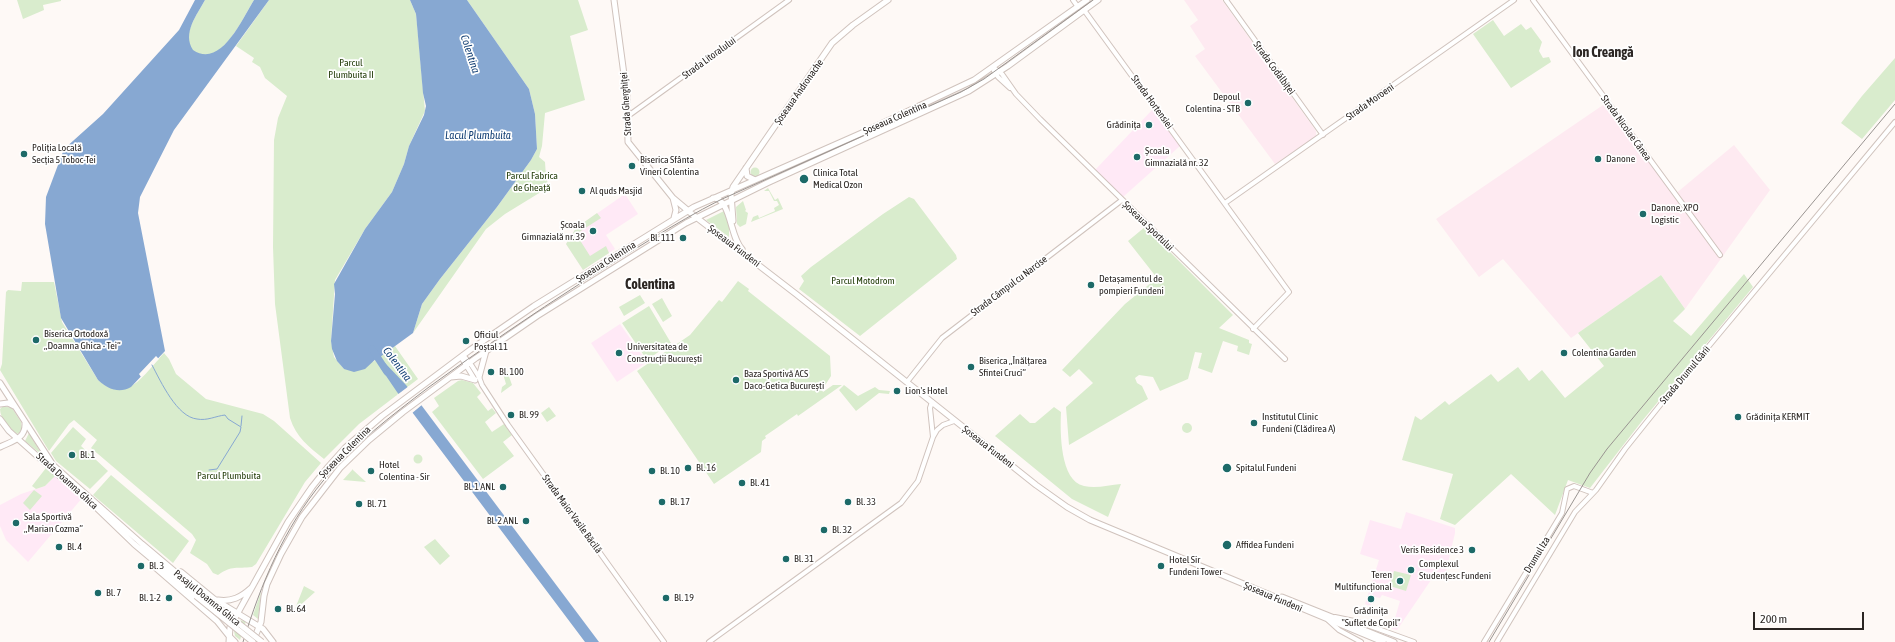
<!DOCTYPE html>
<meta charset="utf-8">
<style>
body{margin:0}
#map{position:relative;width:1895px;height:642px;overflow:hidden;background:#fef9f6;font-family:"Asap Condensed",sans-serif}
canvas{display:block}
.scale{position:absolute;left:1753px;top:612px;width:111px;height:18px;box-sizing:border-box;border:2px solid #2b2623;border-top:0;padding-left:5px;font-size:12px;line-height:14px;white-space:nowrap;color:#2b2623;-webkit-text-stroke:3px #fff;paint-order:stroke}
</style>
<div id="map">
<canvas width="1895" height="642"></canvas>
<div class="scale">200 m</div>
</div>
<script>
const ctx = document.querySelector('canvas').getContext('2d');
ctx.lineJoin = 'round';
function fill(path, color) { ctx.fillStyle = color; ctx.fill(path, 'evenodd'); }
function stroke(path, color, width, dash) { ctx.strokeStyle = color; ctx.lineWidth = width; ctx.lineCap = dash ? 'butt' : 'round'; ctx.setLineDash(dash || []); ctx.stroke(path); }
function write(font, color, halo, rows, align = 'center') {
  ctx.font = font + ' "Asap Condensed",sans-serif'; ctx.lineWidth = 3.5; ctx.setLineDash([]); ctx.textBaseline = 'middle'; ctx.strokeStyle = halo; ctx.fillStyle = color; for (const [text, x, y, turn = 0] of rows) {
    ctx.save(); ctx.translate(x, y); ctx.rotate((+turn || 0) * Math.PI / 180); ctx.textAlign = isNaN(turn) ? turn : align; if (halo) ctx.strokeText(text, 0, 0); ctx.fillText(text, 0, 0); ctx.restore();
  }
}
const industrial = new Path2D(`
 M1184,0h38l94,131v6l-41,27 -80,-108 10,-7 -15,-23 8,-6z
 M1606,103l68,92 60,-50 36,45 -85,119 -24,-34 -90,63 -68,-79 -24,18 -43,-58z`);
const education = new Path2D(`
 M1153,109l27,37 -57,51 -28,-27z
 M625,194l13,20 -32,21 9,14 -32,21 -17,-26 10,-16z
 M620,324l27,38 -30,20 -26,-39z
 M56,475l27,22 -55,65 -22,-22 -6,-14v-21l21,-11 24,-8z
 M1406,512l49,16v5l-11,47h-13l-34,50 -5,-1 8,-28 -18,-6 -2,3 -5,-1 -5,9 -5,-2 14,-44 -19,-6 10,-34 31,9z`);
const green = new Path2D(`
 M17,0h44v1l-18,4 1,5 -21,9z
 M205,0h49c-10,16 -20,39 -35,50 -6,5 -14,7 -21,4 -23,-10 0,-41 7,-54z
 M269,0h141l6,14 9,97 -16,35 -5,18 -12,28 -27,37 -30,51 -4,61 3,16 10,12 31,-8 -1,-1 5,-4h1l15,-10 23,33 -59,45 -35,35c-15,-12 -28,-22 -34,-41l-15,-114 -2,-57 1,-107 4,-22 9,-22 -22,-18 -5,-11 -8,-5 2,-4 -18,-12z
 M467,0h111l10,30 -18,6 15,64 -40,13 -3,33 -3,11 6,5 1,15 3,10 -44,27 -19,15 -73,104 9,-29 18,-25 57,-72 34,-47 6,-11 -2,-35 -6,-25z
 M1493,20l11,16 17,-12 5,6 5,-3 11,15 -3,9 4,7 6,-1 2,5 -40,26 -38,-54z
 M1895,58v42l-33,39 -21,-16 21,-27z
 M750.5 172a4.5 4.5 0 1 1 9 0a4.5 4.5 0 1 1-9 0Z
 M768,188l7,12 3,-2 5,11 -32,13 2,-5 5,-2 1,3 16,-7 -1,-3 5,-3 -2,-4h-3l-5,-10h-5z
 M909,197l5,2 42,56 1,4 -97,77 -61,-47 5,-8 -3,-5 10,-9 72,-53z
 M743,201l3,9 -1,1 3,2 -2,11 -6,3 -3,-3 -1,-17z
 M724,211l5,10v16l-23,-17z
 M597,213l4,5 -25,16 14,22 16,-10 3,7 -26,17 -17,-26 10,-16z
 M1145,227l88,88 -14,13 30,12v3l3,1 -3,11 -12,-4 1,-5 -15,-5 -11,32 -14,-5 4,-15 -7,-1 -7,27 -28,12 -7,-14 -14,-2 -4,3 2,5 5,3 6,13 -79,46 -3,-38 27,-24 -14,-14 -9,8 -8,-7 63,-66 32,-26 -29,-37z
 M1744,274l9,13 -111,134 -52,67 -22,-8 -13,35 -44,-41 -56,51 -15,-6 13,-45 -51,-14 13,-44 6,4 24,-19 4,4 42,-31 7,8 20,-15 11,14 13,-11 23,28 39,-32 -26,-33 83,-58 24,34 -12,12 18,15z
 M738,281l11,8 -1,2 82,65 1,20 -9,14 1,2 10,-7h9l-44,31 -1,-2 -32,22 1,2 -4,3 -1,11 -47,32 -77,-113 53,-36 29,-35 3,2z
 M22,282h32l8,40 36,58c29,26 47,-7 66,-27l5,6 7,15 30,25 57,15 11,7 47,42 -16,19 -49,82 -4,3c-15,2 -20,-2 -34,8l-5,-2 -6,-9 -17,-11 6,-13 -4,-6 -101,-86 6,-8 -23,-20 -5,4 -20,27 -49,-81 2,-6 4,-72 2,-2 13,1z
 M640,295l5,8 -21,13 -5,-9z
 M662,298l10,18 -9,6 -11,-18z
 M649,306l22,37 -24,17 -25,-37z
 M506,368l6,17 -11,8 1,-6 4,-3 -3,-10 1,-5z
 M462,380l11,3 8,10 -4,4 11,14 4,-3 4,5 -11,9 7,10 12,-8 8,11 -9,7 11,14 -31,23 -51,-67 7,-6 -5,-8 24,-17z
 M844,385l14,11 17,-9 4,3 11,1 -1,3 -10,-1 -23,18 -17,-21z
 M3,406l9,2 9,14 1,7 -4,5c-8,-5 -18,-15 -18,-25z
 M549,407l7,9 -9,6 -6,-9z
 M1054,407l7,5c-1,20 -1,69 23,74 12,3 25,-1 37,-2l-13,33 -36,-18 -77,-63 25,-22 10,9h5z
 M1182 428a5 5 0 1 1 10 0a5 5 0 1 1-10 0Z
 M73,427l13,12 -5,7 27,25 -18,18 -34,-28 -5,-8z
 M29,433l13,22 -17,-14z
 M413.5 459a4.5 4.5 0 1 1 9 0a4.5 4.5 0 1 1-9 0Z
 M46,468l10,7 -11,11 -9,3 -4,-3z
 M353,469v1l13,12 -23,-2z
 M111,475l78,66 -16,22 -80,-68z
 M34,490l8,6 -12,14 -7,-7z
 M435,539l15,17 -10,9 -16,-18z
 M1394,571l17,4 -5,16 -16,-5z
 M304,586l11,6 -19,17h-1z
 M261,592l-3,27 -5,-4z
 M239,620l7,1 -6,19 -5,-4 -1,-5z`);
const water = new Path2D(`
 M195,0h10c-8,15 -23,33 -12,50 28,19 49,-31 61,-50h15l-95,130 -34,67 -2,16 27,138 -34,36c-12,7 -23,2 -33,-7l-37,-62 -16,-94 1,-27 18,-48 39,-35 76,-84z
 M410,0h57l62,89 6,25 2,35 -6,11 -34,47 -57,72 -18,25 -9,29 -33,24 -1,-1 -14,13 -11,3 -10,-3 -7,-8 -5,-12 -1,-8 4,-47 -1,-10 31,-55 27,-37 12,-28 5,-18 15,-31 2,-9 -3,-13 -7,-79z
 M385,363l21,22 16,21 177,236h-14l-188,-250 -17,-25z`);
const pier = new Path2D(`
 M156,356l3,3 -18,18 -2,-3z
 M409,386l14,18 -12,10 -14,-19z`);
const stream = new Path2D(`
 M152,365c9,17 25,52 45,54 10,2 19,-3 28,-4l3,4 13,8 -1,5 -23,37 -8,1
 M241,426l1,-10`);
const river = new Path2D(`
 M372,349l15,23`);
const minor = new Path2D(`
 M1073,0l5,7
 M1226,0l97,135
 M1533,0l187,255
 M1084,10l205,282 -36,37
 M993,67l9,7 14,20 24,25 245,240
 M994,71l4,6 12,11
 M628,116l161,-116
 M1225,203l289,-203
 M463,355l9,11 7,11 3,8 26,40 156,217
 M461,357l14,23
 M907,382l35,-44 180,-138
 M932,402l-2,6 3,29
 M1335,617l24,5 55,20
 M1328,620l11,10 22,12
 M709,642l192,-139 17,-22 15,-44 4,-7 6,-5 11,-4
 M1484,642l78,-129 5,-24 7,-3 19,7
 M1497,642l78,-130 21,-22 29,-41 44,-55 226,-272`);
const major = new Path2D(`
 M614,0l13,97 1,45 45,56 19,16 104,80 240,191 31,22 23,13 293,122
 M746,168l1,8 8,4
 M673,198l3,12 -2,8
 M713,198c18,0 17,40 29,51
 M733,221l-2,-27 2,-7 99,-144 21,-18 35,-25
 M451,377l10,-1 14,4
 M479,377l7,-26
 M0,383l53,82 89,79 57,48
 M0,404l8,-1 6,3
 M0,419l9,12 54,48
 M0,447c12,-6 26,-8 25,-24
 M79,491l55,53 62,52
 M156,568l61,53 12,15 6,6
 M181,572l33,27 49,30 10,13
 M1282,597l112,45
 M218,600c14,2 23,-3 33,-12
 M254,639l7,-17 3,-26 3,-12 14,-30 21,-37 38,-49 29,-28 34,-28 73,-54 61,-42 149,-93 81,-40 202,-92 39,-25 90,-66
 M229,642l1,-15 58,-105 24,-35 16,-20 17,-19 37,-32 88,-66 64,-44 160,-99 170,-75 110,-52 113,-80`);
const tram = new Path2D(`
 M243,642c18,-58 41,-114 80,-161 31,-37 68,-65 106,-94 51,-37 102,-72 155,-106 45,-28 89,-57 136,-81l241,-108 23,-13 109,-79`);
const rail = new Path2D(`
 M1489,642l101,-169 17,-24 288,-345`);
const majorBridge = new Path2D(`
 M199,592l63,50
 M196,596l57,46`);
const markers = [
 [1248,103,4,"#1d6a68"],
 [1149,125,4,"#1d6a68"],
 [24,154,4,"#1d6a68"],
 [1137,157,4,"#1d6a68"],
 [1598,159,4,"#1d6a68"],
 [632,166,4,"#1d6a68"],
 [804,179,5,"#1d6a68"],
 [582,191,4,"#1d6a68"],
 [1643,214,4,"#1d6a68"],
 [593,231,4,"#1d6a68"],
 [683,238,4,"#1d6a68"],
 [1091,285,4,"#1d6a68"],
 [36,340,4,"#1d6a68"],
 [466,341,4,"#1d6a68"],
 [619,353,4,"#1d6a68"],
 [1564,353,4,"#1d6a68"],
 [971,367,4,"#1d6a68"],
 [491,372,4,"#1d6a68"],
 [736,380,4,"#1d6a68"],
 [897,391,4,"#1d6a68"],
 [511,415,4,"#1d6a68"],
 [1738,417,4,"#1d6a68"],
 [1254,423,4,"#1d6a68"],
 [72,455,4,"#1d6a68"],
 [688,468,4,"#1d6a68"],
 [1227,468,5,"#1d6a68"],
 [371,471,4,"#1d6a68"],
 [652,471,4,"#1d6a68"],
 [742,483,4,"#1d6a68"],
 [503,487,4,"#1d6a68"],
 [662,502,4,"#1d6a68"],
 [848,502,4,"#1d6a68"],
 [359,504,4,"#1d6a68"],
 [526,521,4,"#1d6a68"],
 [16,523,4,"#1d6a68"],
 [824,530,4,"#1d6a68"],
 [1227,545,5,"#1d6a68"],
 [59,547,4,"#1d6a68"],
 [1472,550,4,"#1d6a68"],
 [786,559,4,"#1d6a68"],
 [141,566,4,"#1d6a68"],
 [1161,566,4,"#1d6a68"],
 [1411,570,4,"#1d6a68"],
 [1400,581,4,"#1d6a68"],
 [98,593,4,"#1d6a68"],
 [169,598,4,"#1d6a68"],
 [666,598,4,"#1d6a68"],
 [1371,599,4,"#1d6a68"],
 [278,609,4,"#1d6a68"]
];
const streetNames = [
 ["Strada Litoralului",709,58,-36],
 ["Strada Codălbiței",1274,68,54],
 ["Șoseaua Andronache",799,92,-55],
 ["Strada Hortensiei",1152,102,54],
 ["Strada Moroeni",1370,102,-35],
 ["Strada Gherghiței",626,104,-94],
 ["Șoseaua Colentina",895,118,-24],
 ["Strada Nicolae Cânea",1626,128,54],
 ["Șoseaua Sportului",1148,226,44],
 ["Șoseaua Fundeni",734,246,37],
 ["Șoseaua Colentina",606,262,-32],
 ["Strada Câmpul cu Narcise",1009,286,-37],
 ["Strada Drumul Gării",1685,375,-50],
 ["Șoseaua Fundeni",988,447,38],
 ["Șoseaua Colentina",345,452,-45],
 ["Strada Doamna Ghica",67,481,42],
 ["Strada Maior Vasile Băcilă",572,514,54],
 ["Drumul Iza",1537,555,-59],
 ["Șoseaua Fundeni",1273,597,23],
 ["Pasajul Doamna Ghica",207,598,39]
];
const parkNames = [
 ["Parcul",351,63],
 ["Plumbuita II",351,75],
 ["Parcul Fabrica",532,176],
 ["de Gheață",532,188],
 ["Parcul Motodrom",863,281],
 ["Parcul Plumbuita",229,476]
];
const poiNames = [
 ["Depoul",1240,97,"right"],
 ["Colentina - STB",1240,109,"right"],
 ["Grădinița",1141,125,"right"],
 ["Poliția Locală",32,148],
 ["Secția 5 Toboc-Tei",32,160],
 ["Școala",1145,151],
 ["Gimnazială nr. 32",1145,163],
 ["Danone",1606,159],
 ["Biserica Sfânta",640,160],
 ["Vineri Colentina",640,172],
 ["Clinica Total",813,173],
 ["Medical Ozon",813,185],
 ["Al quds Masjid",590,191],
 ["Danone, XPO",1651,208],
 ["Logistic",1651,220],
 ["Școala",585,225,"right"],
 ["Gimnazială nr. 39",585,237,"right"],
 ["Bl. 111",675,238,"right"],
 ["Detașamentul de",1099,279],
 ["pompieri Fundeni",1099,291],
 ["Biserica Ortodoxă",44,334],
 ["„Doamna Ghica - Tei”",44,346],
 ["Oficiul",474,335],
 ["Poștal 11",474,347],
 ["Universitatea de",627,347],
 ["Construcții București",627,359],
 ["Colentina Garden",1572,353],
 ["Biserica „Înălțarea",979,361],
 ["Sfintei Cruci”",979,373],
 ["Bl. 100",499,372],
 ["Baza Sportivă ACS",744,374],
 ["Daco-Getica București",744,386],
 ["Lion's Hotel",905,391],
 ["Bl. 99",519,415],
 ["Institutul Clinic",1262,417],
 ["Fundeni (Clădirea A)",1262,429],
 ["Grădinița KERMIT",1746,417],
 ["Bl. 1",80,455],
 ["Hotel",379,465],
 ["Colentina - Sir",379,477],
 ["Bl. 16",696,468],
 ["Spitalul Fundeni",1236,468],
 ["Bl. 10",660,471],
 ["Bl. 41",750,483],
 ["Bl. 1 ANL",495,487,"right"],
 ["Bl. 17",670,502],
 ["Bl. 33",856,502],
 ["Bl. 71",367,504],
 ["Sala Sportivă",24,517],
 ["„Marian Cozma”",24,529],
 ["Bl. 2 ANL",518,521,"right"],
 ["Bl. 32",832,530],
 ["Affidea Fundeni",1236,545],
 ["Bl. 4",67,547],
 ["Veris Residence 3",1464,550,"right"],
 ["Bl. 31",794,559],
 ["Hotel Sir",1169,560],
 ["Fundeni Tower",1169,572],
 ["Complexul",1419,564],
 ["Studențesc Fundeni",1419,576],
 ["Bl. 3",149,566],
 ["Teren",1392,575,"right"],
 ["Multifuncțional",1392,587,"right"],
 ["Bl. 7",106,593],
 ["Bl. 1-2",161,598,"right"],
 ["Bl. 19",674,598],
 ["Bl. 64",286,609],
 ["Grădinița",1371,611,"center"],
 ["\"Suflet de Copil\"",1371,623,"center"]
];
const waterNames = [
 ["Colentina",470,54,72],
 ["Lacul Plumbuita",478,136],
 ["Colentina",397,364,53]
];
const districtNames = [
 ["Ion Creangă",1603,53],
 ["Colentina",650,285]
];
fill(industrial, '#feeaf1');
fill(education, '#ffe9f6');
fill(green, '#d9eccd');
fill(water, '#87a8d2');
fill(pier, '#fef9f6');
stroke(stream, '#87a8d2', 1);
stroke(river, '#87a8d2', 7);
stroke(minor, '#d0c3bd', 6);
stroke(major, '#d0c3bd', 7);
stroke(minor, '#fff', 4);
stroke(major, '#fff', 5);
stroke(tram, '#999491', 1);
stroke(rail, '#999491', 1);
stroke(majorBridge, '#d0c3bd', 7, []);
stroke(majorBridge, '#fff', 5);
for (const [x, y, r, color] of markers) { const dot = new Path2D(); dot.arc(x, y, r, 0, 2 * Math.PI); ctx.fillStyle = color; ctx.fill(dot); stroke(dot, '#fff', 1.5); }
write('10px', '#2b2623', '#fff', streetNames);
write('10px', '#1e3804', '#fff', parkNames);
write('10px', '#2b2623', '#fff', poiNames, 'left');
write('italic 11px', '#154176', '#fff', waterNames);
write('bold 14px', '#2b2623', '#fff', districtNames);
</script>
